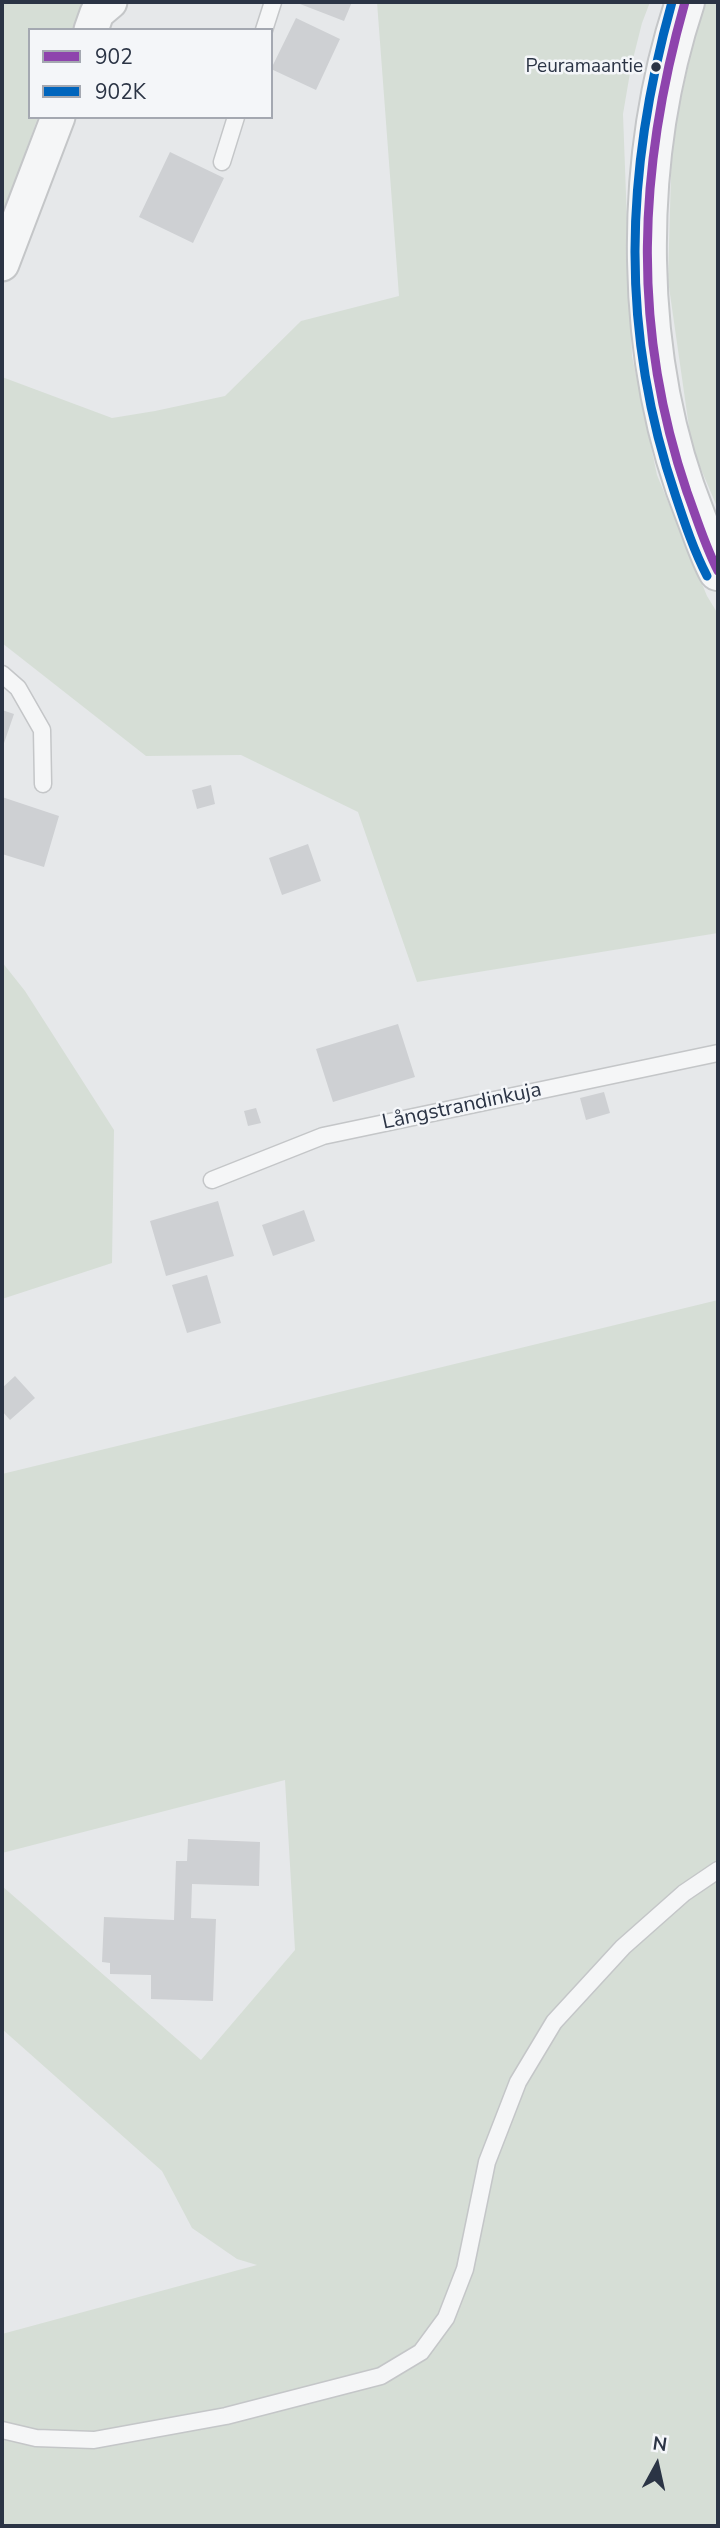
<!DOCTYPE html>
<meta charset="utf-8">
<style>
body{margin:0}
#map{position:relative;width:720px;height:2528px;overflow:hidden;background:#e6e8ea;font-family:"Nunito Sans",sans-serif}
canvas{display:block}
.frame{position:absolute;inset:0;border:4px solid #2b3445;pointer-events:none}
.legend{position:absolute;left:28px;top:28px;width:245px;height:91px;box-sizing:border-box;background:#f4f6f9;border:2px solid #a4a8b1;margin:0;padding:9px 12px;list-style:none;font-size:21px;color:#2b3445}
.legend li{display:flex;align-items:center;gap:14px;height:35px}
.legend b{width:35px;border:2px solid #a4a8b1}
.north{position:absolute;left:622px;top:2430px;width:70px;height:70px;-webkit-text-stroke:5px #f4f6f9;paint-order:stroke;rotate:8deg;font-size:19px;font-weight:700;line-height:28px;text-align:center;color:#2b3445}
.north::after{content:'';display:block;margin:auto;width:24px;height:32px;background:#2b3445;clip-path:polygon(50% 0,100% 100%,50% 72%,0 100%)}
</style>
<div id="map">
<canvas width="720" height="2528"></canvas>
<div class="frame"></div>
<ul class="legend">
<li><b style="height:9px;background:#8e44ad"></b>902</li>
<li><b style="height:9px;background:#0065bd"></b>902K</li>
</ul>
<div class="north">N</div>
</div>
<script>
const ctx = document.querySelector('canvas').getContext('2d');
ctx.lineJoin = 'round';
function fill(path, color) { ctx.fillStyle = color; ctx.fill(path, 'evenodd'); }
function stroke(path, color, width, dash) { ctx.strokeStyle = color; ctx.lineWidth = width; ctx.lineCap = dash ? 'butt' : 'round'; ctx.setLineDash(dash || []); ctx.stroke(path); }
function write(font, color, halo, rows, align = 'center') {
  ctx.font = font + ' "Nunito Sans",sans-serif'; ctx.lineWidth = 5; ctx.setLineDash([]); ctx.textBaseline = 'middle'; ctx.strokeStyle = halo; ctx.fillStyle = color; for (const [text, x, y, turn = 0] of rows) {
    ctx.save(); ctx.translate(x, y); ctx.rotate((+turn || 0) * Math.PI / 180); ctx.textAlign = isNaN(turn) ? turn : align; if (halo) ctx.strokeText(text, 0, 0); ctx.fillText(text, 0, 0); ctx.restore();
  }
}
const green = new Path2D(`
 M2,2h87l-15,28h-44v87h8l-36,100z
 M377,2h273l-8,21 -11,44 -8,47 9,242 25,119 50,121 11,18v319l-301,49 -59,-170 -117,-57 -95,1 -144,-113v-266l110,41 43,-7 70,-15 76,-75 98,-25z
 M706,2h12v507l-26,-61 -24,-168 4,-140 25,-115z
 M2,962l23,29 89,139 -2,133 -110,36z
 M718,1300v1226h-716v-192l255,-69 -20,-6 -45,-31 -30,-57 -160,-142v-143l199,174 94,-110 -10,-170 -283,73v-379z`);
const building = new Path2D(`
 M301,2h51l-8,19 -44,-17z
 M296,18l44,21 -24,51 -45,-21z
 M170,152l54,26 -31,65 -54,-26z
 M2,710l12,4 -12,35z
 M211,785l4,19 -18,5 -5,-19z
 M2,797l57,19 -15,51 -42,-13z
 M308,844l13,37 -39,14 -13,-37z
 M398,1024l17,53 -82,25 -17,-53z
 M604,1092l6,21 -24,7 -6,-22z
 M256,1108l5,15 -13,3 -4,-15z
 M218,1201l16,55 -68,20 -16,-55z
 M304,1210l11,31 -42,15 -11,-31z
 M207,1275l14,48 -34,10 -15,-48z
 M15,1376l20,22 -25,22 -8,-9v-23z
 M188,1839l72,3 -1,44 -67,-2 -1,34 25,1 -3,82 -62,-2v-24l-41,-1v-11l-8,-1 2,-45 70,3 2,-59h11z`);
const service = new Path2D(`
 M264,30l9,-28
 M222,162l14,-45
 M2,674l16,14 24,42 1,54
 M212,1180l111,-44 395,-83
 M2,2430l34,8 58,2 132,-24 155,-40 40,-24 25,-34 19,-49 22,-107 31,-80 36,-60 69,-75 61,-54 34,-23`);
const minor = new Path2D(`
 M91,30l6,-17 13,-11
 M2,264l56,-147`);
const tertiary = new Path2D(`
 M685,2c-53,160 -52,358 11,515 7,18 13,37 22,54`);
const bus1 = new Path2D(`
 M685,2c-47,166 -54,325 2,490 10,27 18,54 31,79`);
const bus2 = new Path2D(`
 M672,2c-47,168 -53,329 4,495 9,27 18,54 31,79`);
const markers = [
 [656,67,6,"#2b3445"]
];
const busNames = [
 ["Peuramaantie",643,67]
];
const streetNames = [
 ["Långstrandinkuja",462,1107,-12]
];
fill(green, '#d6ded6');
fill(building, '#ced0d3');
stroke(service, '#c4c6c8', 19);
stroke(minor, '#c4c6c8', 37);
stroke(tertiary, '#c4c6c8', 42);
stroke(service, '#f5f6f7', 16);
stroke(minor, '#f5f6f7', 33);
stroke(tertiary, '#f5f6f7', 38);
stroke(bus1, '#8e44ad', 9);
stroke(bus2, '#0065bd', 9);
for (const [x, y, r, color] of markers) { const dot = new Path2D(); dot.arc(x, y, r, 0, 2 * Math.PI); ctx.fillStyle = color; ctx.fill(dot); stroke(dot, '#f4f6f9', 2.5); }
write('19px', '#2b3445', '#f4f6f9', busNames, 'right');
write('21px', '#2b3445', '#f4f6f9', streetNames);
</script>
